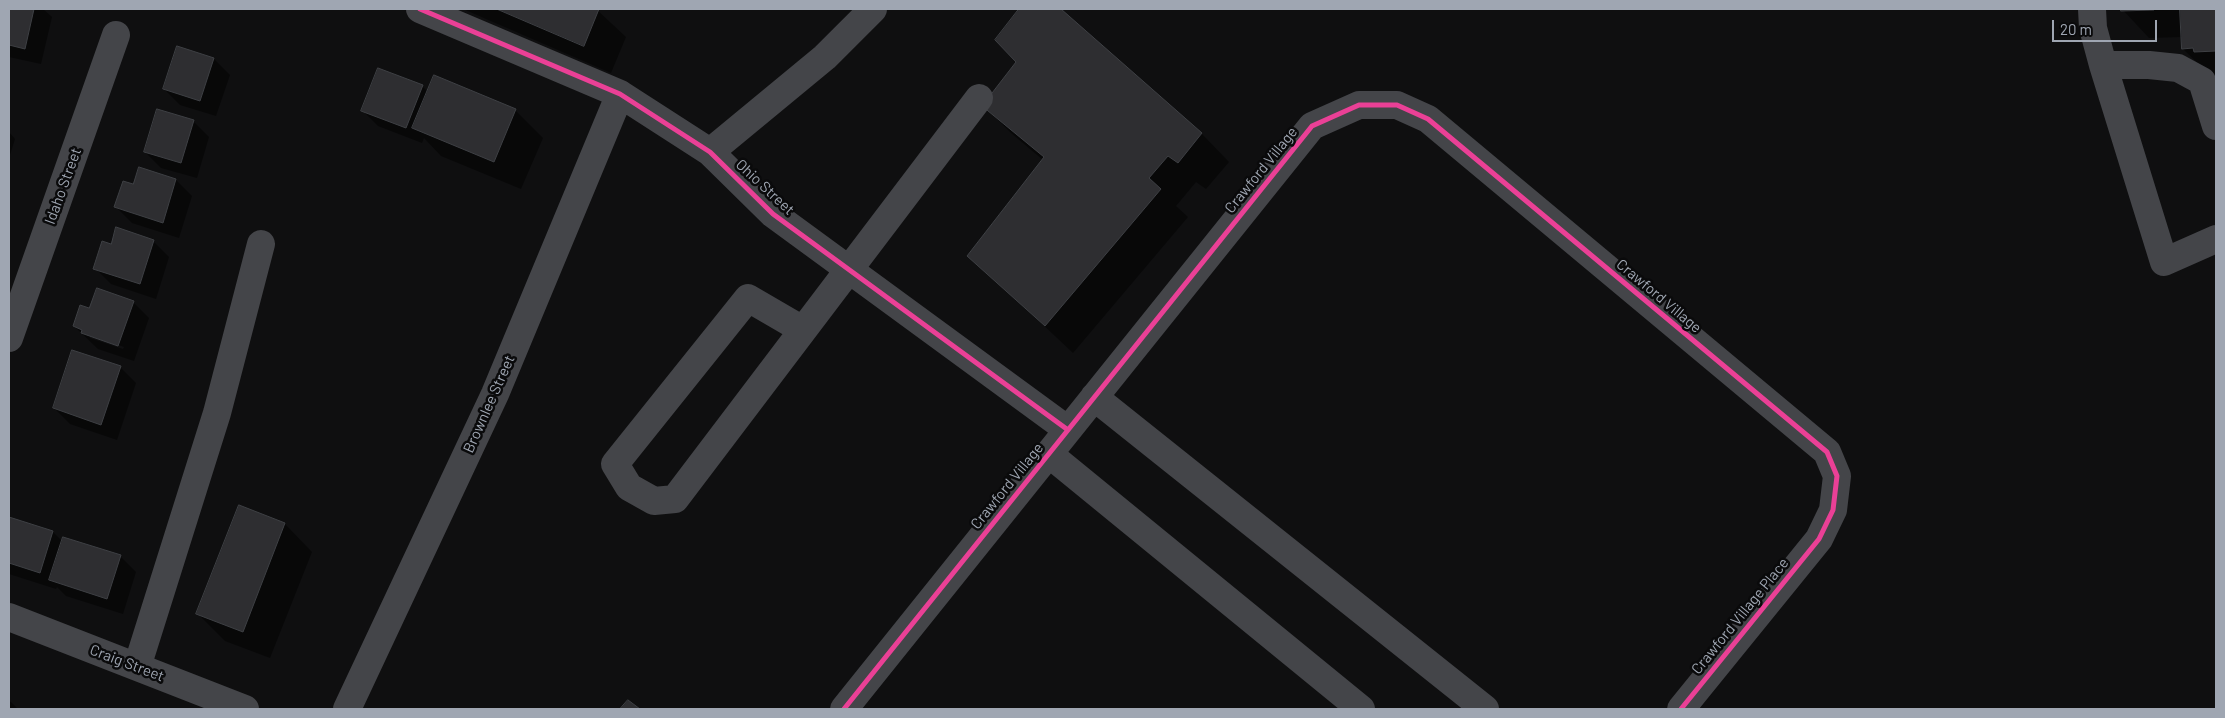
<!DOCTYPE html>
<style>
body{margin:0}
#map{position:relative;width:2225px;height:718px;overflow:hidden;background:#0f0f10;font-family:Barlow,sans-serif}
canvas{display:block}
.frame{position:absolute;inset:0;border:10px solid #9fa6b2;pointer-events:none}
.scale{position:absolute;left:2052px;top:20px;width:105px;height:22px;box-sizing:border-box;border:2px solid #9fa6b2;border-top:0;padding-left:6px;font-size:15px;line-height:18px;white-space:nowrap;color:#9fa6b2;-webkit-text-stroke:4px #0a0a0b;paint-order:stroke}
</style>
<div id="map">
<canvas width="2225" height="718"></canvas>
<div class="frame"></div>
<div class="scale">20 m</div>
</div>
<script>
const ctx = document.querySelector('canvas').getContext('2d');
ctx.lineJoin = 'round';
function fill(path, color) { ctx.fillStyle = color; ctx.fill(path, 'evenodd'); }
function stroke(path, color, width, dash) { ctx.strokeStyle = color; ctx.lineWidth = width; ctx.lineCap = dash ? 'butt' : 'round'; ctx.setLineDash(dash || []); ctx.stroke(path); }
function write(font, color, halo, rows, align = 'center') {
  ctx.font = font + ' Barlow,sans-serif'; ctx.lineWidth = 5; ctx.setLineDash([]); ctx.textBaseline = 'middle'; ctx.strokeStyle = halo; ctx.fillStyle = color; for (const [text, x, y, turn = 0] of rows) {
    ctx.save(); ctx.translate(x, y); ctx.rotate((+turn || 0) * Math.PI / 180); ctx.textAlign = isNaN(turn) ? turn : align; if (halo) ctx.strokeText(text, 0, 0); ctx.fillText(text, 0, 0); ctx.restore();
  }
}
const shadow = new Path2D(`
 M9,9h34l9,8 -11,47 -32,-7z
 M463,9h133l30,28 -15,36z
 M1020,9h39l143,125 27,28 -23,27 -10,-7 -20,24 12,11 -115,136 -104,-98 74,-95 -32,-27 -27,-27 34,-44 -21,-22z
 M2122,9h94v67h-5l-28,-27 -1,-12 -33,1z
 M214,59l16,16 -14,41 -36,-11 -16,-16z
 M379,69l43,17 7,7 86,17 28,28 -22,51 -80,-33 -17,-18 -2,5 -44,-17 -16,-16z
 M193,121l16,16 -12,41 -36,-10 -16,-16z
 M9,132l6,7 -6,19z
 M176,180l16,16 -13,42 -47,-15 -16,-16 18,-22z
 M153,241l16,16 -13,42 -45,-15 -16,-16 17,-23z
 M133,302l16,16 -15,43 -36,-12 -24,-23 16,-16zM90,335l34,12 -1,2 -33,-11z
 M120,367l16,16 -19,57 -47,-16 -16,-16z
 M9,518l44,14 10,10 57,14 16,16 -13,42 -57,-18 -9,-9 -1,2 -47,-15z
 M285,524l27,28 -42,106 -45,-17 -28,-28z
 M9,701l2,1 7,7h-9z`);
const building = new Path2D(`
 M9,9h25l-9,40 -16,-4z
 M497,9h102l-15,37z
 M1019,9h42l141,124 -24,30 -10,-7 -19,22 12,11 -116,137 -78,-70 77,-99 -62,-51 34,-44 -21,-22z
 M2121,9h33v1l-33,1z
 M2180,9h36v42l-22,1 -1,-4 -11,1z
 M177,46l37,12 -14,43 -37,-12z
 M378,68l45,17 -17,43 -45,-17z
 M434,75l82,34 -22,53 -82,-34z
 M157,109l37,11 -13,43 -37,-11z
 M139,167l37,12 -13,44 -49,-16 9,-26 10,3z
 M116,227l38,13 -14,44 -47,-15 9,-28 9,3z
 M97,288l37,13 -16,45 -37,-13 1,-3 -9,-4 7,-21 9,3z
 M72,350l49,16 -20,59 -48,-17z
 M239,505l46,18 -42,109 -47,-18z
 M9,517l44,14 -13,42 -31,-10z
 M63,537l58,18 -14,44 -58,-19z
 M628,700l12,9h-20z`);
const minor = new Path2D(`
 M420,9l200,85 90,58 63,62 295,216
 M2092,9l1,19 10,37 61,197 52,-23
 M2103,65h46l29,3 24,13 14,45
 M710,152l115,-95 48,-48
 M803,330l-55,-32 -133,166 14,23 25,14 21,-2 304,-401
 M9,338l107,-303
 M1094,397l391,312
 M1049,454l312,255
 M9,617l236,92
 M137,667l80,-254 44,-169
 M347,709l148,-315 125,-300
 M844,709l468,-583 47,-21h38l31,14 399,333 10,24 -4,34 -14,29 -138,170`);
const cycleway = new Path2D(`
 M420,9l200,85 90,58 63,62 295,216
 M844,709l468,-583 47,-21h38l31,14 399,333 10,24 -4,34 -14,29 -138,170`);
const streetNames = [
 ["Crawford Village",1261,170,-51],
 ["Idaho Street",63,186,-70],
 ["Ohio Street",765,187,43],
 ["Crawford Village",1659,296,40],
 ["Brownlee Street",489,404,-66],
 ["Crawford Village",1007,486,-51],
 ["Crawford Village Place",1740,616,-51],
 ["Craig Street",127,663,21]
];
fill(shadow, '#0007');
fill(building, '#2e2e31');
stroke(building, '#3e4044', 1);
stroke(minor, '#444549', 28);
stroke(cycleway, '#ea4096', 5);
write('15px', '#9fa6b2', '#0a0a0b', streetNames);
</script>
